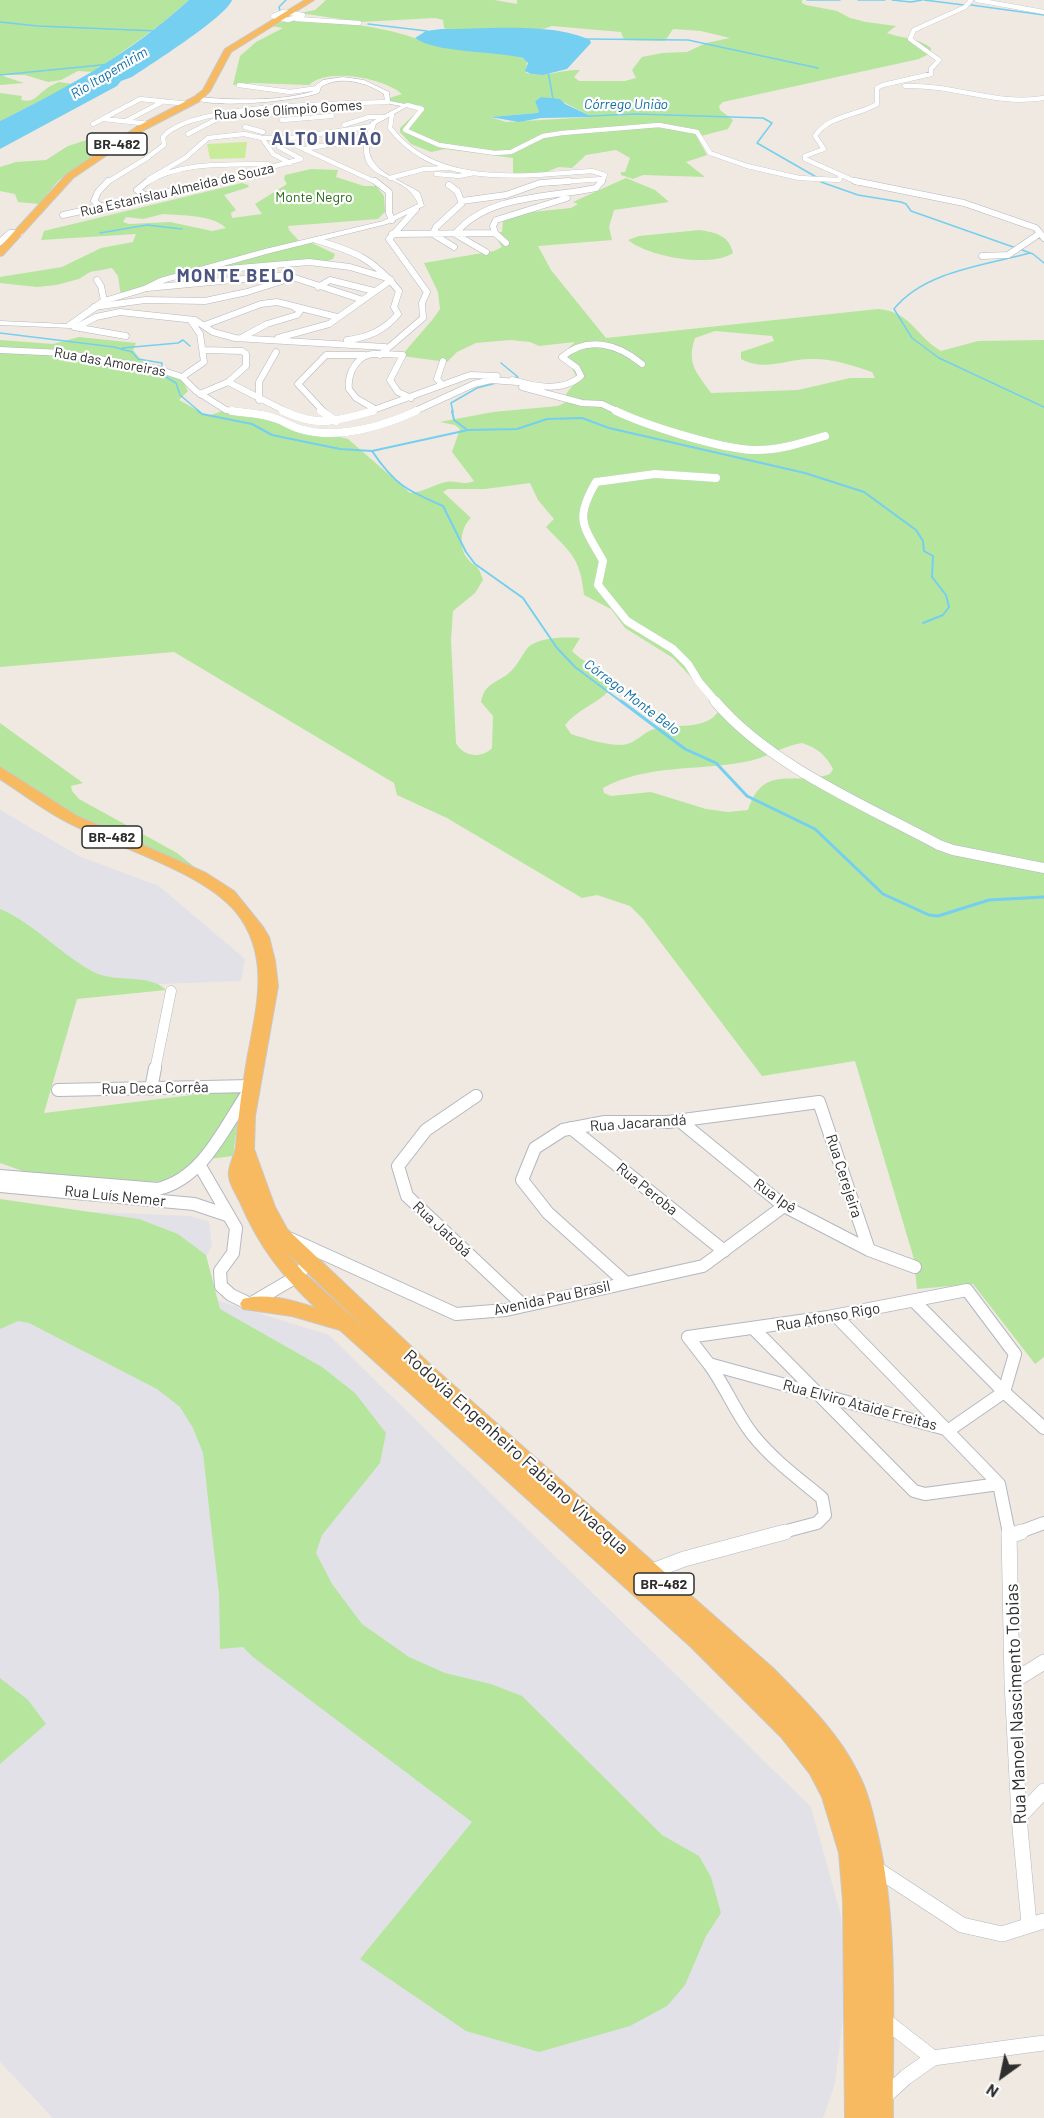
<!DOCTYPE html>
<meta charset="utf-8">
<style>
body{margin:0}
#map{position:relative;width:1044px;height:2118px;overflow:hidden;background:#efe9e1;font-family:Barlow,sans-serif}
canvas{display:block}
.north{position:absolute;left:972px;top:2046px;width:60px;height:60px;-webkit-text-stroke:4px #fff;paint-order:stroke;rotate:213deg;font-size:16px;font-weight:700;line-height:24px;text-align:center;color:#2e2e2e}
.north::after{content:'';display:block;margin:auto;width:21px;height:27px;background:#2e2e2e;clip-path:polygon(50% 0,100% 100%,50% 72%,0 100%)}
</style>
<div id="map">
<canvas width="1044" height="2118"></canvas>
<div class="north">N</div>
</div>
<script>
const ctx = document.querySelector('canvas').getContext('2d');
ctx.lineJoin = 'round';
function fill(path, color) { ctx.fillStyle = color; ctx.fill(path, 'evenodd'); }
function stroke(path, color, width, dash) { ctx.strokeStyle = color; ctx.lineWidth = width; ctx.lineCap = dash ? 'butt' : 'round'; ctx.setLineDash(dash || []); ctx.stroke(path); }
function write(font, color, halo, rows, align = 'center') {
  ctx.font = font + ' Barlow,sans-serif'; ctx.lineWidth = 4.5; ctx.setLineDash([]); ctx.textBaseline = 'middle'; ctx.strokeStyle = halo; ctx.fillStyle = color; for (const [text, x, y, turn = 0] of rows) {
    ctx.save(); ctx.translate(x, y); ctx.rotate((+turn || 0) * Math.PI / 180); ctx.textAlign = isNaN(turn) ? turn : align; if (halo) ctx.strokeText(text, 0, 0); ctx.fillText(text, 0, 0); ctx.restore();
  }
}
const industrial = new Path2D(`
 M0,810l81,47 78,29 86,73 -4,22 -134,5 -107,-71z
 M0,1208l189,8 20,5 3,25 -14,25 18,29 113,35 482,472 30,109 4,85 -10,83 -12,34h-770l-53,-56z`);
const green = new Path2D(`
 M0,0h189l-29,25 -66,47 -16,-1 -17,9 -13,2 -23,-7h-25l24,8 -24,2z
 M326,0h168l23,4v-4h285v3l4,2 31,6 13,7 16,4 30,4 -9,7c14,5 34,6 44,15v5l-12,6 -196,43 -4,4 1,4 13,10 -5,9 -31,8 10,18 -21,7 19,15 -62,-2 -10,4 -12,-4v-3h4l5,-14 -14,-8 -30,5 -14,13 -13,-1 -18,7 -28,2v-18l-68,-9 -14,3 -20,-8 -11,-12v-4l23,-22 -33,-5 -1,-3 13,-4c-18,-16 -75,-27 -93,-9l-56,-2 -20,2 7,-29 16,-14 27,-14 -12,-2c22,-14 101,0 127,7 12,3 23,8 35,11 27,7 56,7 83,12l11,4 -1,13c19,5 36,-4 54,-3l-6,7 5,4h46l11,-3 -4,-8 10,-13 21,-4 24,-1 19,-9 24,-5 -29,-7 -28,-2 -8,12 -41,-1 -3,-8 -69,-6 -9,3h-97l-2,-1 -1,-8 -8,-2 -75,4 -60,-9 15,-3zM541,97l20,4 32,16 -87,5 -16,-5 47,-4 2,-1 -4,-11z
 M59,82l14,2 -73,37v-28l22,3 -1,4c14,3 15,-4 25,-11 3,-3 9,-5 13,-7z
 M105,134l18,3 -64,43 -20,24 -21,-2 -3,-8 -15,-3v-24l16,-5 30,-2 22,-14z
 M311,169l27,1 -2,7 28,9h12l8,10 1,16 -7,7 -90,7 1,4 10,11 13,2 23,11 -2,5 -8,3 -138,13 -66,21 -3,-20 -6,-8 -22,4 -11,7 -23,6 -19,2 -37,-4v-6l62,-10 39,-19 32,-6 3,-8 -95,6 3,-9 198,-48 6,2 1,2 -25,8 12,15 -5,3 1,5 30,-4 -7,-10 32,-20 -3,-5 1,-4zM163,214c18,2 49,0 63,14l-14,3 -42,-9 -41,2 -6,-2 3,-5 17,2z
 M626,178l29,12 14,12 -55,8 -5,17 3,13 -74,6 13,24 55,68 272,-29c34,3 37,27 63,42l37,-10 66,-1v1017l-9,7 -62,-80 -56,5 -3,-30 -59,-198 -93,15 -119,-157 -13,-13 -33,-11 -15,3 -135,-80 -50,-23 -3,-12 -220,-131 -174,15v-327l53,4 26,-7 57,6 -3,7 13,16 35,12 7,13 -9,9 29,16 17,-6 123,29 62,54c14,-1 23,-8 36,-11 10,-2 17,4 28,-1l-22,-29 8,-23 -5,-4 -15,-3 53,-10 65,-6 10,-5 -2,-7 12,-15 -15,-26 12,-11 -36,4 -9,-4 -20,-2 -34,3 -19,9 -10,10 -45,-6c12,-17 27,-30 38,-47l-2,-17 -14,-29 70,-12 8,-4 -9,-14 9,-1 1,-12 10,-6 58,-6 7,-4 -5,-2zM715,331l57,5 2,5 -33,11v7c24,13 45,0 69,0 19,-1 39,5 56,11l6,2 3,6h-25l-52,12 -87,3c-14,-20 -25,-29 -16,-55zM530,483l8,17 16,19 -8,8c25,26 34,30 38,68l27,14 14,19 48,30 47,50c-11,25 -48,14 -69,22 -10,5 -17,14 -29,15 -18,0 -35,-6 -51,-11l-6,-9c12,-15 31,-21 44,-34l1,-14c-11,-8 -30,-17 -38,-26l8,-13c-15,-1 -45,-1 -54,12 -5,7 -10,17 -17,23 -13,11 -24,9 -28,29l12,14 -1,32c-10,11 -29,9 -36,-5l-5,-103 2,-29 22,-18 8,-13c-6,-19 -8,-11 -16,-22 -9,-12 -6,-31 4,-40l-28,-26 5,-3h37zM802,743c15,5 23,11 31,26l-3,5c-35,13 -67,-12 -82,36l-20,2 -22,-3 -55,-17 -40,4 -7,-3 -1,-5c44,-24 94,-17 141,-26 21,-3 38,-16 58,-19z
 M700,230c16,3 29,5 33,23 -23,15 -84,4 -105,-13l11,-4z
 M0,723l83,60 -12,3 1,5 7,8 98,54 25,20 -148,-67 -54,-39z
 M0,909c33,13 65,50 98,65 20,8 53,0 68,16l-89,9 -33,114 198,-24 -9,67 -24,3 -41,22 -33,2 -98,-7 -37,-13z
 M0,1199l139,20 39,15 28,21 14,54 102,58 33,26 31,40 -6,30 -58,72 -6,18 16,31 30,40 47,33 36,16 46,11 31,12 140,139 37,21 12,21 10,36 -15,23 -21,49 -18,21 -37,20 -91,26 -73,-21 -106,-72 112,-137 -219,-165 -10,-10 -23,2 -1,-55 -9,-77 -7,-64 -10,-25 -13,-21 -23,-18 -128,-66 -11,-2 -18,8z
 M0,1678l28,22 18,24 -46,40z`);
const pitch = new Path2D(`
 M247,142l-2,16 -35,1 -3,-15z`);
const water = new Path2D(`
 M189,0h43c-6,17 -81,64 -100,77l-11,4 -4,5 -117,63v-28c70,-35 130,-67 189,-121z
 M441,29c41,0 113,-7 149,11l1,3 -24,26 -24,6 -12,-1 -6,-3 3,-8 -5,-5c-28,-7 -88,-5 -108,-20l11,-7z
 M541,97l19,2 5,5 28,13 -52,1 -22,4 -29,-5 47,-4 2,-1 -4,-11z`);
const streamFar2 = new Path2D(`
 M807,0h33
 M858,0h27
 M892,0l19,2 11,-2
 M924,0l40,5
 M971,5l73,10
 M280,11l-1,-4 7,-7
 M0,22l38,4 119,5
 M368,24l59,7
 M586,39l102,1 130,28
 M548,71l5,28
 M0,75l111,-11
 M590,116l46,-2 127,4 9,5 -15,20 61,35
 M821,182l37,13 43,7 5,2 5,7 105,37
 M100,233l47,-8 35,4
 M1022,250l11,4 11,9
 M1030,253c-44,12 -106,18 -136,56l18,29 27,20 105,49
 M0,333l114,14 18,5 6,7 24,4 -1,11 15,9 4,12 20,17
 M122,348l56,-5 5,-3 7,6
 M501,363l17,14 -6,1
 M453,412l-2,-9 26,-15 23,-6`);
const streamFar1 = new Path2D(`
 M198,411l4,3 50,10 20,11 68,14 32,2 96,-21 49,-1 30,-10 35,-1 27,10 196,45 59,19 52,38 7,11 1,10 9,5 -1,21 14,18 3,12 -6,8 -20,8
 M452,411l2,9 12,9
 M372,451c23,34 34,39 71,55l23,46 9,12 48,34 34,50 18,19 48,36`);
const stream = new Path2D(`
 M621,701l64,48 31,14 31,33 68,33 68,65 46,21 9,1 51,-16 55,-3`);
const minorFar5 = new Path2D(`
 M977,0l67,12
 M283,12l20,3 -15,5 -15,-4z
 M296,19l63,4
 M239,85l51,7 28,-4
 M905,86c48,-2 93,20 139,12
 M407,105l15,4 -17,21 34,15 56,8 16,-1 32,-16 19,-3 97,-8 38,7 13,21 37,13 52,12 40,2 2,-4
 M392,114l-2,14c47,62 135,47 202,43l13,4 -4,8
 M104,119l45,5
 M282,120l50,-4
 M126,121l38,-20
 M93,124l47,-25 49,5
 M344,125l25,-8h15
 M245,127l18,5
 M188,134l29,-15
 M262,138l11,16 17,9
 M284,140l94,43
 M304,149l65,-11
 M436,174l23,2 15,-3
 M390,178l34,-9 24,-1
 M149,179l36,-21 23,-20 36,-4 18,4h30l80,-12
 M106,183l41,-25 17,-13 -1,-8c26,-34 180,-33 224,-35
 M146,183c34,-22 83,-18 122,-19
 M212,183l89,-24 -22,-12 -2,-8
 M546,183l57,-4
 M859,183l-54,-24v-3l19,-7 -9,-13c14,-21 42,-20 62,-32v-16l6,-3 48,-11v-5l8,-9 -29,-21 4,-9 51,-23 6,-7`);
const minorFar4 = new Path2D(`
 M148,181l-11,9 11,7
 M375,181l14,11v21l3,7
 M855,181l109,22 72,25 8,10
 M462,201l44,-6 34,-12 29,-2
 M103,208l-9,-7 4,-9 10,-11
 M63,215l155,-34
 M392,234l103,-1
 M433,234l3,-7 26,-24 -5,-12 -8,-6
 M433,234l21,13
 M316,240c38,11 58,19 83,51l-5,16 4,7c-13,16 -31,24 -51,26
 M0,242l10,-9h10
 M506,243l-11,-10 -2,-7 3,-6 71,-22
 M486,252l-31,-18c33,-40 94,-36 141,-46l6,-7
 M982,256l26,-1 31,-21
 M193,272l116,-10 41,5 40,12
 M97,280l4,6 3,15
 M318,287l12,-7 44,11
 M147,288l139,-13 77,25
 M94,307l51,-7 60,1 42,-9 35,-11
 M205,325l56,-21 16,-2 60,15
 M74,327l52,9
 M77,327l19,-10 24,-5 75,8 18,12 22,6 150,9
 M243,337l24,-13 30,-9 3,-4 -6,-4
 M278,338l51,-14 62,-44
 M0,350l63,3 95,16 24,8 14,14 30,19 16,2
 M380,355l43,-37 -1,-15 5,-11 -38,-53 27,-30
 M182,377l22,-15 -4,-28 -9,-13
 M512,380c21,6 51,13 69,-4l-4,-8 -15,-11c26,-22 56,-13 80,7
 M228,382l59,30
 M442,385l-5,-6 6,-18
 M522,387l60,16 20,1 17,8
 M200,394l28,-12 18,-16v-12l-4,-3 -38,-1
 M259,400v-18l17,-30
 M375,409l-19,-11 -7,-9c-1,-7 0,-12 3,-19 12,-23 29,-15 51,-15l-13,25 8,12 13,6
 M324,412l-26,-28 28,-29h39
 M368,412l102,-37 27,1
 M413,412l61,-28 17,-4 26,2`);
const minorFar3 = new Path2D(`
 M232,411c14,2 29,2 42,7 10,3 19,10 30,12 36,9 80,-4 112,-19
 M283,411c37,17 53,10 90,0
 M321,411l15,10
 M616,411c29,14 105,38 137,39 25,1 48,-7 72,-14
 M716,478l-61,-4 -59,8c-22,38 -13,43 7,79l-5,24 29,36 46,28 15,15 11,18 18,21`);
const minorFar2 = new Path2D(`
 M715,701c55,65 150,104 224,144l14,5 91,18
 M155,1070l16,-79`);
const minorFar1 = new Path2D(`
 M151,1089l4,-21
 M58,1090l194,-4
 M476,1096l-50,34 -28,36 9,30 117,110
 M680,1121l104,85 85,44 46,17
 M571,1128l153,123
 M200,1166l36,62 -3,25 -13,18 1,15 10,9 19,9 46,-27 13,-15
 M0,1176l158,13c45,-11 65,-59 89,-95
 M0,1186l194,18 33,11
 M291,1239l165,75 50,-4 197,-44 81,-60
 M626,1283l-78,-70 -26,-33 13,-32 28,-18 42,-8h63l151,-20 50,148
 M967,1290l48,64 -11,38 -55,38 -240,-66 -21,-27 140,-20z
 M914,1301l90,91 40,36
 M836,1316l163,168
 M754,1329l160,162 11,3 74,-10
 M709,1364c17,23 27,50 44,71 20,25 45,43 69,63l3,17 -8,8 -38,10
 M999,1484l10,49
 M1017,1533l27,-10`);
const minor = new Path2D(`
 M1009,1532l3,150 7,135 10,107
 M1010,1536l11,-4
 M650,1572l34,-13 101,-27
 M1012,1682l32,-20
 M1019,1817l25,-26
 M875,1868l87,57 40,9 42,-13
 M883,2019l50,39
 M883,2098l23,-21 27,-19 111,-15`);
const tertiary = new Path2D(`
 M343,77l21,3 25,12 1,9 20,4 -34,19c-2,7 -7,15 -7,23 -1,25 35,34 51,46l4,13 -37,18 -117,29 -104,29 -16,8 -43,13 -36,25 -71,-3v-4l66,3 35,-25 43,-13 16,-8 105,-29 118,-28 35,-17c-14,-38 -74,-15 -47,-82l30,-16 -16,-3 -1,-9c-18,-12 -44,-19 -63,-7l-2,6c-23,8 -105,16 -125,6l3,-2c38,3 81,5 117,-6l2,-6 7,-5z`);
const trunk = new Path2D(`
 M305,0h9l-83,52 -21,39 -10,10 -56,29 -71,48 -70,77 -3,1v-9l67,-73 71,-48 56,-29 9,-7 22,-41z
 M0,767l77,49 129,57 28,18 29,36 6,10 6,24 3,25 -23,130 -1,33 21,58 12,22 147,139 340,301c30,31 63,62 83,102 11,20 16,43 21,65 21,92 14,188 15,282h-48l-2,-217 -4,-48 -17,-56 -12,-23 -29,-37 -90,-90 -351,-317 -48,-14 -49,-7 -3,-5 3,-5c22,-7 52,2 73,9 -35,-33 -57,-62 -76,-106 -4,-8 -10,-17 -11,-25 -2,-10 6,-21 7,-31 2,-29 6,-57 11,-86 9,-51 25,-103 -11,-148 -33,-40 -119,-65 -167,-89 -24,-12 -47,-30 -69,-44zM287,1253l82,79 -66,-60z`);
const farWaternames = [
 ["Rio Itapemirim",109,73,-31],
 ["Córrego União",626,104],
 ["Córrego Monte Belo",632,697,37]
];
const farStreetnames = [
 ["Rua José Olímpio Gomes",288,110,-4],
 ["Rua Estanislau Almeida de Souza",177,190,-13],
 ["Rua das Amoreiras",110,362,10]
];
const shields = [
 [117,144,60],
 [112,837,60],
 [664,1584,60]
];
const shieldNames = [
 ["BR-482",117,144],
 ["BR-482",112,837],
 ["BR-482",664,1584]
];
const farParknames = [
 ["Monte Negro",314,197]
];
const streetNames = [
 ["Rua Deca Corrêa",155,1088,-1],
 ["Rua Jacarandá",638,1123,-4],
 ["Rua Cerejeira",844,1176,72],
 ["Rua Peroba",647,1189,39],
 ["Rua Luís Nemer",115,1196,6],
 ["Rua Ipê",775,1196,35],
 ["Rua Jatobá",442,1229,43],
 ["Avenida Pau Brasil",552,1298,-12],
 ["Rua Afonso Rigo",828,1317,-10],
 ["Rua Elviro Ataide Freitas",860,1405,15]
];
const farDistrictnames = [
 ["ALTO UNIÃO",327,139],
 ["MONTE BELO",236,276]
];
const nearStreetnames = [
 ["Rodovia Engenheiro Fabiano Vivacqua",516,1452,42],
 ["Rua Manoel Nascimento Tobias",1016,1704,-92]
];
fill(industrial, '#e3e1e8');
fill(green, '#b6e59e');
fill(pitch, '#c9ec9a');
fill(water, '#75cff0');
stroke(streamFar2, '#75cff0', 1.5);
stroke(streamFar1, '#75cff0', 2);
stroke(stream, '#75cff0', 3);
stroke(minorFar5, '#b4b7c1', 5);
stroke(minorFar4, '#b4b7c1', 7);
stroke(minorFar3, '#b4b7c1', 8);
stroke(minorFar2, '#b4b7c1', 11);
stroke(minorFar1, '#b4b7c1', 14);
stroke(minor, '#b4b7c1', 16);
stroke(tertiary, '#b4b7c1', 1);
stroke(trunk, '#c9c9c9', 2);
stroke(minorFar5, '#fff', 4.5);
stroke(minorFar4, '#fff', 6);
stroke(minorFar3, '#fff', 8);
stroke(minorFar2, '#fff', 10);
stroke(minorFar1, '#fff', 12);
stroke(minor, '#fff', 15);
fill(tertiary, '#fff');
fill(trunk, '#f8ba60');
write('italic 14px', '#0d6fa3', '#fff', farWaternames);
write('14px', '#2e2e2e', '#fff', farStreetnames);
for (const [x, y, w] of shields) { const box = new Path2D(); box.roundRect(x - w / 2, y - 11, w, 22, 4.5); ctx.fillStyle = '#fff'; ctx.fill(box); stroke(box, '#2e2e2e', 1.5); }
write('bold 14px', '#2e2e2e', null, shieldNames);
write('14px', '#2c6e1b', '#fff', farParknames);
write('15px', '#2e2e2e', '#fff', streetNames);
ctx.letterSpacing = '1.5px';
write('bold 18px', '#4d5680', '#fff', farDistrictnames);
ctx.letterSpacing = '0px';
write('18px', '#2e2e2e', '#fff', nearStreetnames);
</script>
